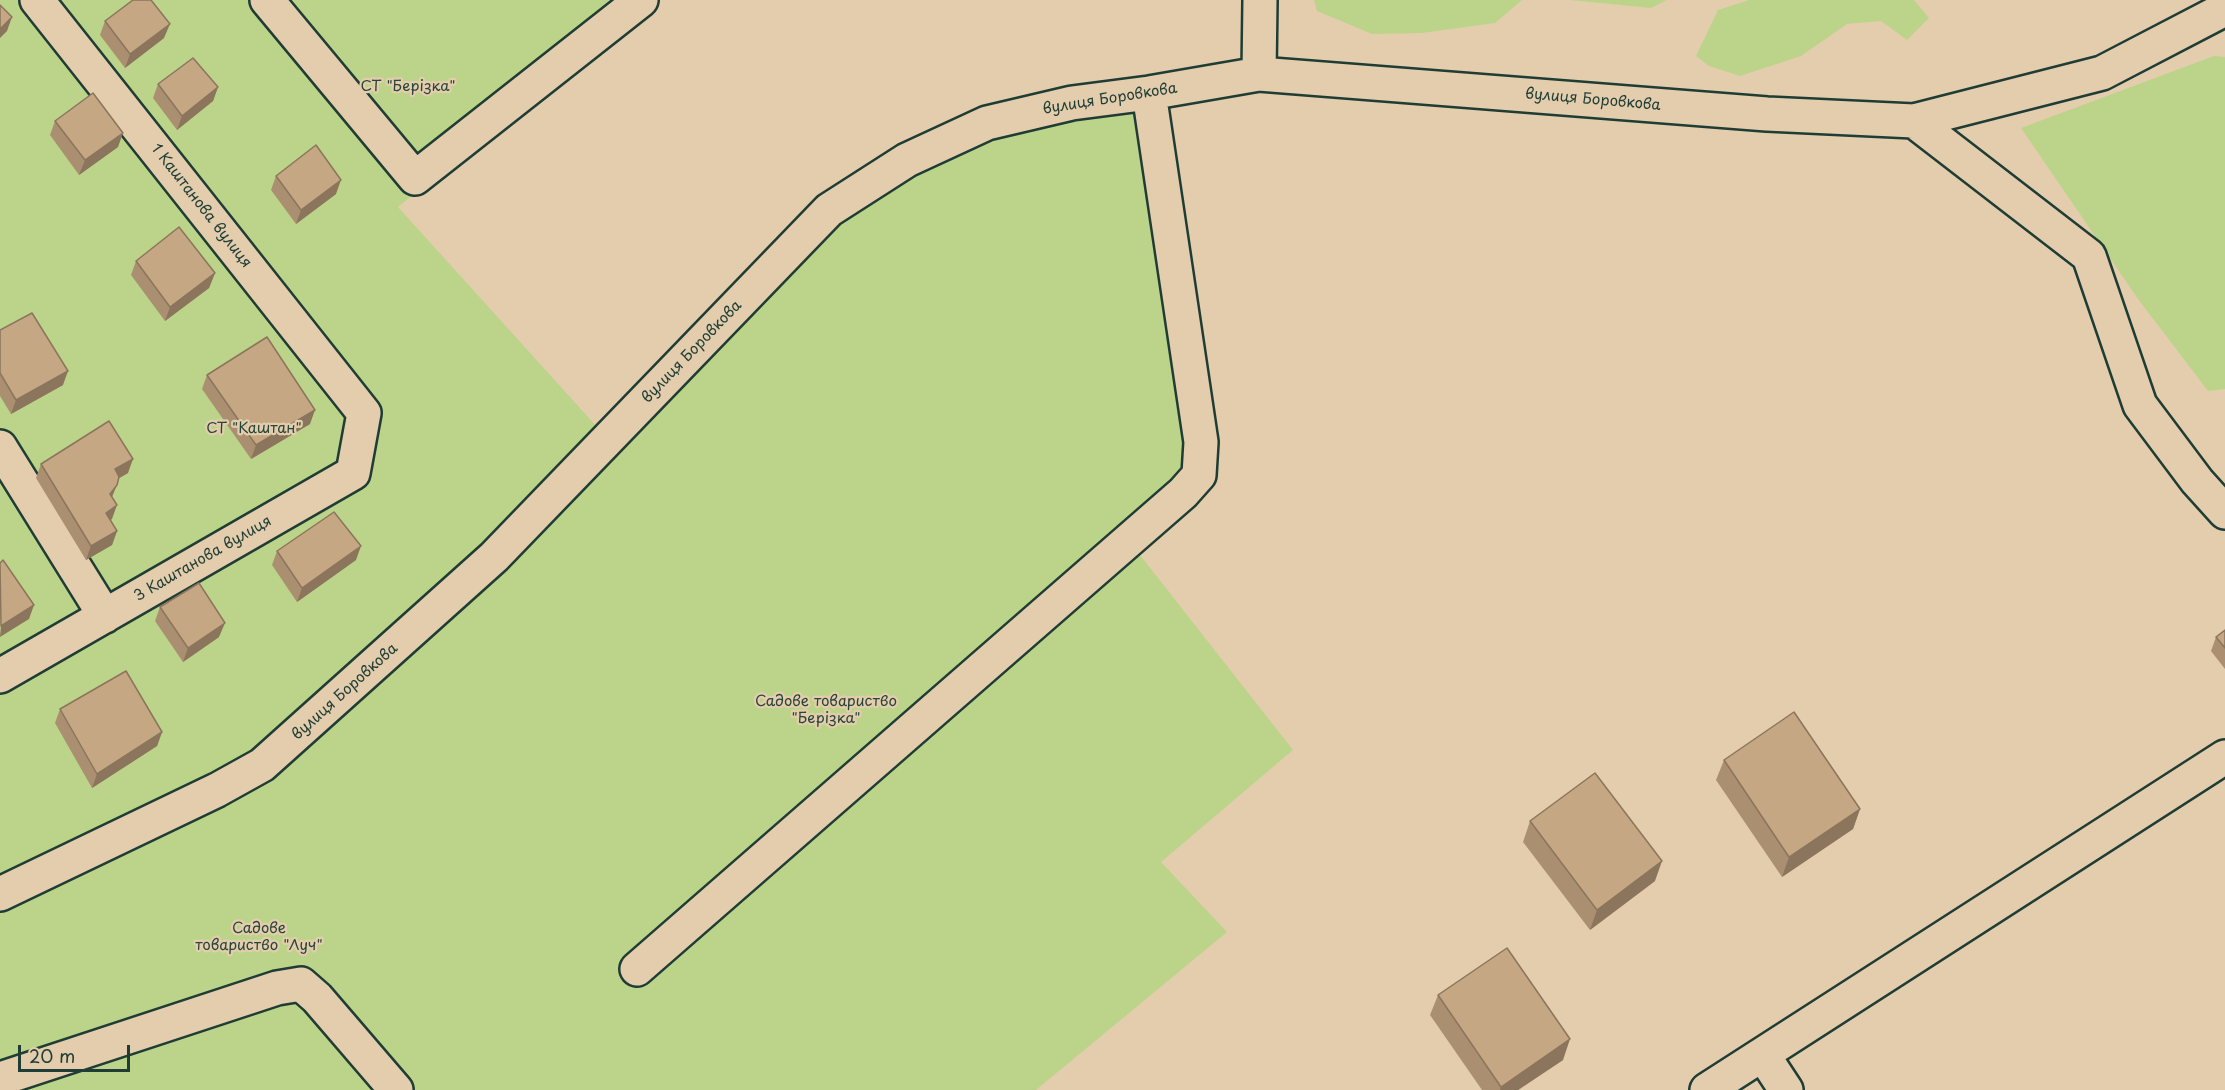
<!DOCTYPE html>
<meta charset="utf-8">
<style>
body{margin:0}
#map{position:relative;width:2225px;height:1090px;overflow:hidden;background:#e3cdad;font-family:"Playpen Sans",sans-serif}
canvas{display:block}
.scale{position:absolute;left:18px;top:1045px;width:112px;height:27px;box-sizing:border-box;border:3px solid #1f3d34;border-top:0;padding-left:8px;font-size:18px;line-height:21px;white-space:nowrap;color:#1f3d34;-webkit-text-stroke:4px #e3cdad;paint-order:stroke}
</style>
<div id="map">
<canvas width="2225" height="1090"></canvas>
<div class="scale">20 m</div>
</div>
<script>
const ctx = document.querySelector('canvas').getContext('2d');
ctx.lineJoin = 'round';
function fill(path, color) { ctx.fillStyle = color; ctx.fill(path, 'evenodd'); }
function stroke(path, color, width, dash) { ctx.strokeStyle = color; ctx.lineWidth = width; ctx.lineCap = dash ? 'butt' : 'round'; ctx.setLineDash(dash || []); ctx.stroke(path); }
function write(font, color, halo, rows, align = 'center') {
  ctx.font = font + ' "Playpen Sans",sans-serif'; ctx.lineWidth = 4.5; ctx.setLineDash([]); ctx.textBaseline = 'middle'; ctx.strokeStyle = halo; ctx.fillStyle = color; for (const [text, x, y, turn = 0] of rows) {
    ctx.save(); ctx.translate(x, y); ctx.rotate((+turn || 0) * Math.PI / 180); ctx.textAlign = isNaN(turn) ? turn : align; if (halo) ctx.strokeText(text, 0, 0); ctx.fillText(text, 0, 0); ctx.restore();
  }
}
const green = new Path2D(`
 M0,0h655l-257,207 210,232 299,-279 242,-67 50,382 -70,66 164,209 -132,112 66,70 -191,158h-1036z
 M1314,0h208l-27,23 -73,10 -50,1 -55,-23z
 M1570,0h97l-16,8z
 M1749,0h165l15,18 -22,22 -26,-19 -34,3 -46,32 -61,20 -31,-10 -13,-10 22,-46z
 M2214,56l11,1v332l-17,2 -70,-92 -117,-171z`);
const minor = new Path2D(`
 M267,0l148,178 226,-178
 M1259,74l1,-74
 M1914,121l175,135 51,149 57,76 28,31
 M0,447l105,169
 M0,676l353,-203 11,-60 -327,-413
 M0,894l217,-104 45,-25 232,-208 335,-347 78,-50 80,-37 85,-20 77,-10 110,-19 508,40 147,7 188,-48 123,-64
 M637,969l546,-476 16,-18 2,-33 -52,-349
 M1763,1055l23,35
 M0,1079l277,-91 24,-4 16,14 79,92
 M1707,1090l518,-333`);
const wall = new Path2D(`
 M105,21l59,17 -39,30 -25,-33z
 M158,84l60,3 -5,14 -36,29 -24,-32z
 M55,121l63,26 -39,28 -29,-40z
 M276,176l60,18 -40,30 -25,-34z
 M136,261l79,12 -6,15 -44,33 -34,-46z
 M0,330l63,55 -52,29 -11,-18z
 M207,375l103,49 -59,35 -49,-70z
 M41,464l87,9 -10,6 -6,18v22l-2,1 7,11 -5,14 -26,15 -50,-82z
 M277,551l79,9 -59,42 -25,-37z
 M160,607l59,30 -36,25 -28,-41z
 M2225,630v39l-14,-18 5,-14z
 M60,709l102,23 -5,14 -65,42 -37,-65z
 M1724,760l136,49 -7,20 -71,48 -66,-97z
 M1530,821l125,60 -65,49 -67,-88z
 M1438,995l125,65 -45,30h-36l-52,-75z`);
const shadedWall = new Path2D(`
 M12,17l-5,14 -7,7v-9z
 M170,24l-6,14 -39,30 5,-14z
 M218,87l-5,14 -36,29 5,-14z
 M123,133l-5,14 -39,28 6,-15z
 M341,180l-5,14 -40,30 5,-14z
 M215,273l-6,15 -44,33 5,-14z
 M68,371l-5,14 -52,29 5,-14z
 M315,410l-5,14 -59,35 5,-14z
 M133,459l-5,14 -18,10 5,-14z
 M117,485l-6,14 -1,-5z
 M117,505l-5,14 -11,8 5,-14z
 M117,531l-5,14 -26,15 5,-14z
 M361,546l-5,14 -59,42 5,-14z
 M34,605l-5,14 -29,18 1,-11z
 M225,623l-6,14 -36,25 5,-14z
 M162,732l-5,14 -65,42 5,-14z
 M1860,809l-7,20 -71,48 7,-20z
 M1662,861l-7,20 -65,49 7,-20z
 M1570,1039l-7,21 -45,30h-18l1,-3z`);
const building = new Path2D(`
 M133,0h18l19,24 -40,30 -25,-33z
 M0,5l12,12 -12,12z
 M193,58l25,29 -36,29 -24,-32z
 M93,93l30,40 -38,27 -30,-39z
 M316,145l25,35 -40,30 -25,-34z
 M179,227l36,46 -45,34 -34,-46z
 M32,313l36,58 -52,29 -16,-27v-43z
 M267,337l48,73 -59,35 -49,-70z
 M109,421l24,38 -18,10 4,8 -2,8 -7,9 7,11 -11,8 11,18 -26,15 -50,-82z
 M334,512l27,34 -59,42 -25,-37z
 M3,560l31,45 -33,21 -1,-63z
 M199,583l26,40 -37,25 -28,-41z
 M2225,630v18l-9,-11z
 M126,671l36,61 -65,42 -37,-65z
 M1794,712l66,97 -71,48 -65,-97z
 M1595,773l67,88 -65,49 -67,-89z
 M1507,948l63,91 -69,48 -63,-92z`);
const parkNames = [
 ["СТ \"Берізка\"",408,87],
 ["СТ \"Каштан\"",254,429],
 ["Садове товариство",826,702],
 ["\"Берізка\"",826,719],
 ["Садове",259,929],
 ["товариство \"Луч\"",259,946]
];
const streetNames = [
 ["вулиця Боровкова",1110,99,-9],
 ["вулиця Боровкова",1593,100,5],
 ["1 Каштанова вулиця",201,206,52],
 ["вулиця Боровкова",692,352,-46],
 ["3 Каштанова вулиця",203,559,-30],
 ["вулиця Боровкова",345,692,-42]
];
fill(green, '#bcd48a');
stroke(minor, '#1f3d34', 38);
stroke(minor, '#e3cdad', 33);
fill(wall, '#aa9071');
fill(shadedWall, '#8b755c');
fill(building, '#c6a783');
stroke(building, '#8b755c', 1.5);
write('15px', '#274538', '#e3cdad', parkNames);
write('15px', '#1f3d34', '#e3cdad', streetNames);
</script>
